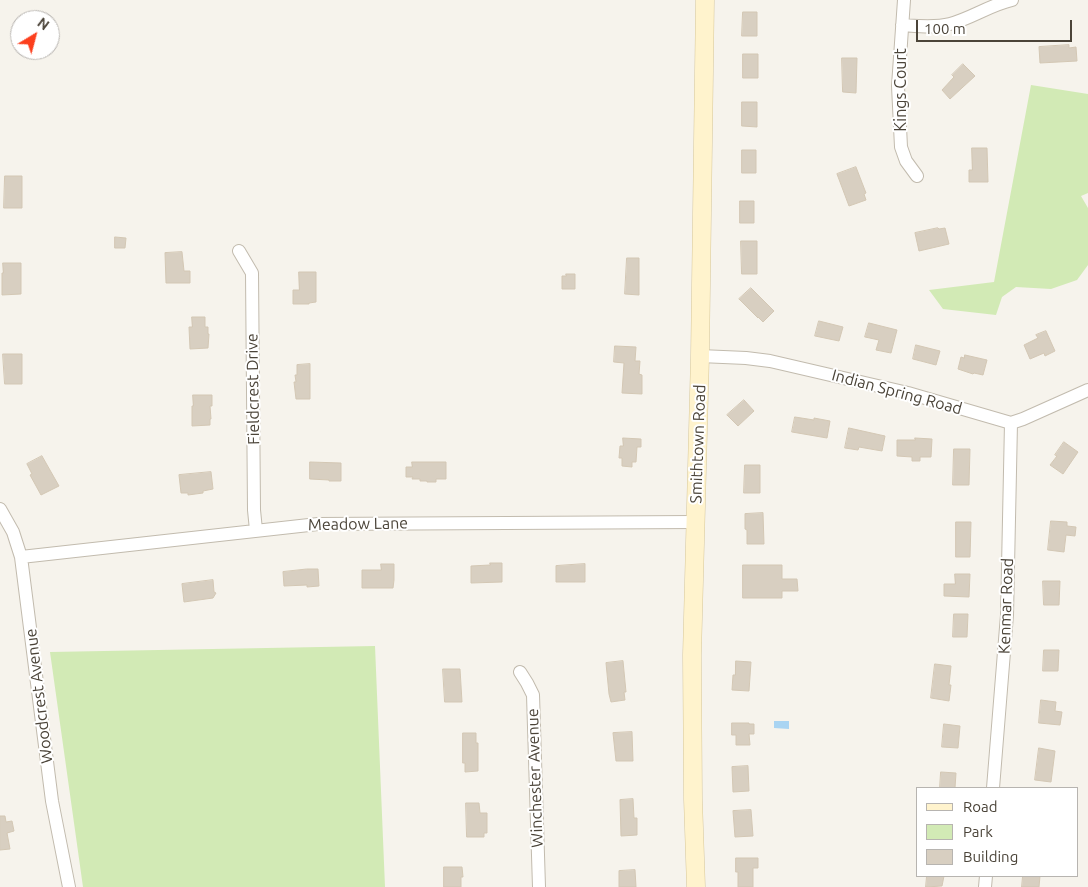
<!DOCTYPE html>
<style>
body{margin:0}
#map{position:relative;width:1088px;height:887px;overflow:hidden;background:#f6f3ec;font-family:Ubuntu,sans-serif}
canvas{display:block}
.legend{position:absolute;left:916px;top:787px;width:162px;height:90px;box-sizing:border-box;background:#fff;border:1px solid #b7b4b0;margin:0;padding:6px 9px;list-style:none;font-size:15px;color:#4b4439}
.legend li{display:flex;align-items:center;gap:10px;height:25px}
.legend b{width:25px;border:1px solid #b7b4b0}
.north{position:absolute;left:10px;top:10px;width:50px;height:50px;box-sizing:border-box;background:#fff;border:1px solid #b7b4b0;border-radius:50%;rotate:37deg;font-size:14px;font-weight:700;line-height:20px;text-align:center;color:#4b4439}
.north::after{content:'';display:block;margin:auto;width:18px;height:22px;background:#fc3f1d;clip-path:polygon(50% 0,100% 100%,50% 72%,0 100%)}
.scale{position:absolute;left:916px;top:20px;width:156px;height:22px;box-sizing:border-box;border:2px solid #4b4439;border-top:0;padding-left:6px;font-size:15px;line-height:18px;white-space:nowrap;color:#4b4439;-webkit-text-stroke:4px #fff;paint-order:stroke}
</style>
<div id="map">
<canvas width="1088" height="887"></canvas>
<ul class="legend">
<li><b style="height:6px;background:#fff3cd"></b>Road</li>
<li><b style="height:14px;background:#d2eab5"></b>Park</li>
<li><b style="height:14px;background:#d8cfc1"></b>Building</li>
</ul>
<div class="north">N</div>
<div class="scale">100 m</div>
</div>
<script>
const ctx = document.querySelector('canvas').getContext('2d');
ctx.lineJoin = 'round';
function fill(path, color) { ctx.fillStyle = color; ctx.fill(path, 'evenodd'); }
function stroke(path, color, width, dash) { ctx.strokeStyle = color; ctx.lineWidth = width; ctx.lineCap = dash ? 'butt' : 'round'; ctx.setLineDash(dash || []); ctx.stroke(path); }
function write(font, color, halo, rows, align = 'center') {
  ctx.font = font + ' Ubuntu,sans-serif'; ctx.lineWidth = 4; ctx.setLineDash([]); ctx.textBaseline = 'middle'; ctx.strokeStyle = halo; ctx.fillStyle = color; for (const [text, x, y, turn = 0] of rows) {
    ctx.save(); ctx.translate(x, y); ctx.rotate((+turn || 0) * Math.PI / 180); ctx.textAlign = isNaN(turn) ? turn : align; if (halo) ctx.strokeText(text, 0, 0); ctx.fillText(text, 0, 0); ctx.restore();
  }
}
const green = new Path2D(`
 M1031,85l57,9v99l-7,3 7,12v57l-11,15 -26,9 -35,-2 -14,10 -6,18 -53,-6 -14,-19 65,-8z
 M375,646l10,241h-302l-33,-235z`);
const water = new Path2D(`
 M774,721h15v8l-15,-1z`);
const building = new Path2D(`
 M743,12h14v24h-15z
 M1069,45v3l7,-1 1,14 -37,2 -1,-16z
 M743,54h15v24h-15z
 M842,58h15l-1,35 -13,-1z
 M963,64l12,12 -25,23 -8,-9 12,-13 -2,-2z
 M742,102h15v25l-15,-1z
 M972,148h15l1,34h-19v-12h3z
 M742,150h14v23h-14z
 M856,167l10,26 -2,1 2,6 -17,6 -12,-32z
 M5,176h17v32h-18z
 M740,201h14v22h-14z
 M938,228l1,1 6,-1 4,16 -30,7 -4,-18z
 M115,237l11,1 -1,10h-10z
 M741,241h16v33h-15z
 M182,252l2,19h6v12h-24l-1,-30z
 M627,258h12v37l-14,-1z
 M3,263h18v31l-19,1v-22h1z
 M299,272h17v30l-7,1v1h-16v-14h6z
 M566,274h9v15h-13v-13h4z
 M751,288l23,23 -11,11 -5,-5v1l-19,-19z
 M192,317h13v10h3v7h1l-1,14 -18,1 -1,-22h3z
 M819,321l24,6 -4,14 -24,-5z
 M869,323l28,7 -6,23 -15,-3 3,-10 -14,-3z
 M1046,331l9,20 -10,5 -1,-3 -14,6 -6,-14 14,-7 -2,-3z
 M916,345l24,6 -4,14 -23,-6z
 M615,346l21,1 -1,14h5l-1,13 3,1v19l-20,-1 2,-30 -10,-1z
 M3,354h19v30h-17z
 M965,355l22,5 -4,15 -9,-2 -1,1 -15,-5 3,-12 3,1z
 M310,364v35h-14l-2,-17h2l-1,-7h2v-10z
 M193,395h19v11h-2l1,13h-1v6l-18,1v-20h1z
 M744,400l10,11 -16,15 -11,-11z
 M795,417l19,3v-2l16,3 -3,17 -35,-6z
 M849,428l36,8 -3,15 -23,-4 -1,3 -13,-2z
 M623,438l18,1v8h-4l-1,15h-4v5l-10,-1v-8h-3l1,-12h3z
 M915,438l17,1 -1,18h-11v4h-8v-4l-15,-1v-16h18z
 M1064,442l14,10 -15,22 -13,-9 7,-9 -2,-1z
 M954,449h16l-1,36h-16z
 M42,456l17,30 -18,9 -11,-20 2,-1 -5,-10z
 M310,462l31,1v18h-12v-1l-19,-1z
 M412,462h34v17h-10v3h-9v-1h-7v-2h-8l1,-2h-7v-10h6z
 M745,465h15v28h-16z
 M211,472l2,17 -10,2v2l-15,2v-2h-7l-2,-18z
 M763,513l1,31h-17v-14l-2,-1v-15z
 M1051,521l16,1v4l9,1 -1,9 -9,-1 -2,17 -16,-2z
 M956,522h15l-1,35h-14z
 M490,563h12v19l-31,1v-17l19,-1z
 M381,564h13v16l-1,8h-31v-18h19z
 M585,564v18h-29v-16z
 M743,565h39v14h15l1,12h-16v7h-39z
 M307,569h11l1,17 -12,1v-2l-23,1 -1,-14z
 M955,574h15l-1,23 -25,-1v-12h11z
 M213,580l1,12 2,1 -3,5 -29,4 -2,-18z
 M1043,581h17l-1,24h-15z
 M954,614h14l-1,23h-14z
 M1044,650h15l-1,21h-15z
 M623,661l3,31h-2l1,8 -14,2 -2,-8 -3,-31z
 M736,661l15,1 -2,29 -17,-1 1,-15h2z
 M935,664l16,2 -2,19h2l-2,16 -18,-3z
 M443,669h17l2,33h-17z
 M1041,700l15,2 -1,9 7,1 -2,13 -21,-2z
 M732,723h17v1h5v10h-5l1,11h-14v-10h-4z
 M944,724l16,2 -2,22 -16,-1z
 M632,732l1,29h-17l-3,-28z
 M463,733h13v10h2v28l-13,1v-9h-2z
 M1039,748l16,3 -4,31 -16,-2z
 M748,766l1,25 -16,1 -1,-25z
 M941,772l15,1 -1,15h-15z
 M633,799l1,19h3v17l-16,1 -1,-36z
 M466,803h13l1,10h7v20h-3v4h-17z
 M751,810l2,26 -18,1 -2,-26z
 M0,816h5l1,6 6,-1 2,10 -7,2 3,16 -10,1z
 M736,858h22v10h-5v19h-15v-15h-2z
 M444,867h18l1,10h-2v10h-17z
 M635,870l1,17h-17v-16z
 M927,876h17l-2,10 -16,1z
 M1023,876h17l-1,11h-17z`);
const street = new Path2D(`
 M904,0l-6,86 3,61 5,14 11,15
 M902,25c16,1 33,3 48,-1 22,-6 40,-19 62,-24
 M239,251l13,22 2,237 2,20
 M700,356l46,2 24,3 138,32 103,30 12,-4 65,-29
 M0,509l13,23 8,25 31,244 17,86
 M21,557l297,-33 377,-2
 M520,672l7,11 6,12 6,192
 M993,788l14,-173 4,-192
 M985,887l1,-11`);
const secondary = new Path2D(`
 M696,887l-3,-88 -1,-144 8,-299 5,-356`);
const streetNames = [
 ["Kings Court",901,90,-90],
 ["Fieldcrest Drive",253,389,-91],
 ["Indian Spring Road",897,392,15],
 ["Smithtown Road",698,444,-88],
 ["Meadow Lane",358,524,-1],
 ["Kenmar Road",1006,606,-88],
 ["Woodcrest Avenue",39,696,-97],
 ["Winchester Avenue",535,778,-92]
];
fill(green, '#d2eab5');
fill(water, '#a9d4f2');
fill(building, '#d8cfc1');
stroke(building, '#d3c7b4', 1);
stroke(street, '#c2bbae', 14);
stroke(secondary, '#d6c79b', 19);
stroke(street, '#fff', 12);
stroke(secondary, '#fff3cd', 18);
write('16px', '#4b4439', '#fff', streetNames);
</script>
